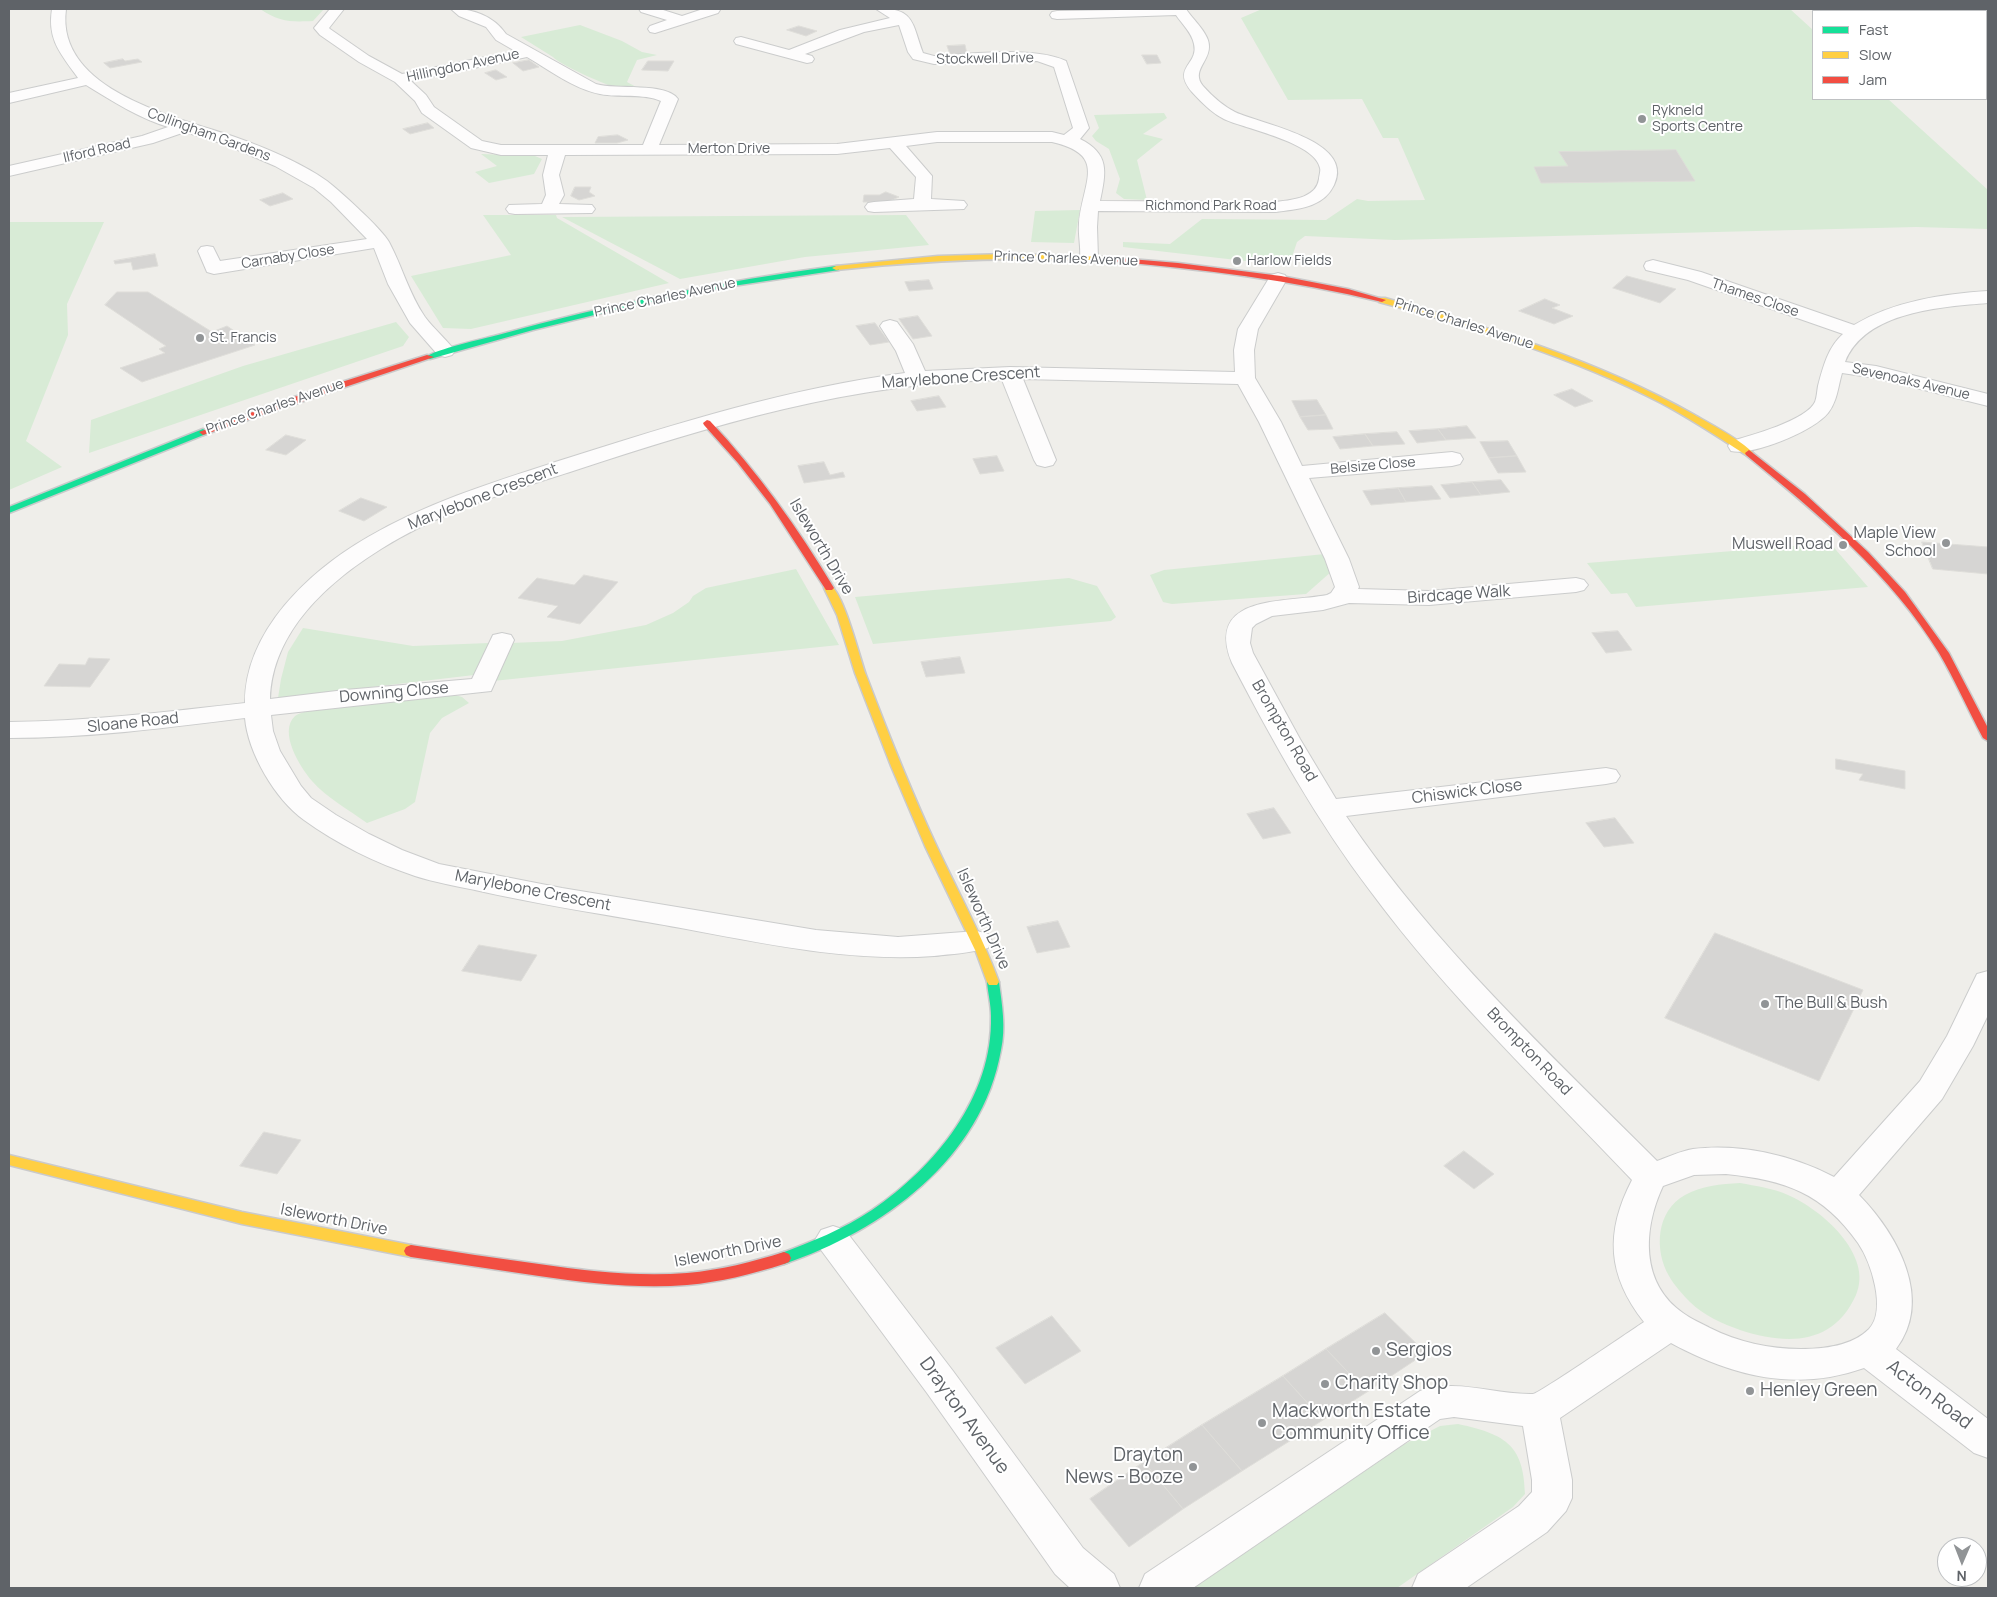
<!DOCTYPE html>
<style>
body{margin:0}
#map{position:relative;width:1997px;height:1597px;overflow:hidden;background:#efeeea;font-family:Manrope,sans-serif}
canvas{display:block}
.frame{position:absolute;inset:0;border:10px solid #5f6368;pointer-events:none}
.legend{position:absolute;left:1812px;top:10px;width:175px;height:90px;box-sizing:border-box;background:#fff;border:1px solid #bfc1c3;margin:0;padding:6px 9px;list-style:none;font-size:15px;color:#5f6368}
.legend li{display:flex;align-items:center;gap:10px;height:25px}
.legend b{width:25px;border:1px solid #bfc1c3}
.north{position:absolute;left:1937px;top:1537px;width:50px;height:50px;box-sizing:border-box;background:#fff;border:1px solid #bfc1c3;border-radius:50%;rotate:181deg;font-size:14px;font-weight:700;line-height:20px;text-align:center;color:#5f6368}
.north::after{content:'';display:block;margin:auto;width:18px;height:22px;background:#919496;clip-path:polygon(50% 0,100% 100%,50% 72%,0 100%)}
</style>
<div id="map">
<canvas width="1997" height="1597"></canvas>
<div class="frame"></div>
<ul class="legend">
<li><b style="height:6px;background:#16e098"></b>Fast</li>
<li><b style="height:6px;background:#ffcf43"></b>Slow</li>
<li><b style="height:6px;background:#f24e42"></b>Jam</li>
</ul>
<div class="north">N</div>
</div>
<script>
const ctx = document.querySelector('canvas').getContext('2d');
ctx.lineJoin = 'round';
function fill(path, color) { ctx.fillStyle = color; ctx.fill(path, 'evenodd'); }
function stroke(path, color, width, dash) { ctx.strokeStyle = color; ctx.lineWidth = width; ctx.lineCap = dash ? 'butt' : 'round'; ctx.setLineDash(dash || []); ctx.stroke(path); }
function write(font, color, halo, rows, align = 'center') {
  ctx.font = font + ' Manrope,sans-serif'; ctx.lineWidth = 4; ctx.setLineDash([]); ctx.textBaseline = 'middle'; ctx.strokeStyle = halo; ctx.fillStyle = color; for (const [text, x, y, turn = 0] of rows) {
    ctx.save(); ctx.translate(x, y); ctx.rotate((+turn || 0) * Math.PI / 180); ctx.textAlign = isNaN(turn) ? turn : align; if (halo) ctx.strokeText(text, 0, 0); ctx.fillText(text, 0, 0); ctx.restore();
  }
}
const green = new Path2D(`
 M260,9h64l-11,12c-23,1 -33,1 -53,-12z
 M1262,9h528l23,21v69h75l100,91v39l-72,-2 -521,13 -90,-4 -8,6 -8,24 -166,-19v-5l47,2 32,-25 124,1 31,-21 11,2 57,-1 -27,-62h-15l-21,-39 -74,1 -47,-82z
 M580,25l42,16 20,11 15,3 -20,5 -10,22 11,6c-7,0 -14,1 -20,0 -9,-1 -61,-25 -65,-31l-32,-20z
 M1164,113l3,5 -24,16 20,5 -26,21 10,40 -23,-1 -8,-6 4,-14 -11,-30 -13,-8 -4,-5 7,-8 -5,-13z
 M481,154l54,2 7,3 -8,15 -45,9 -14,-11 22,-6z
 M1080,210l-6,33 -43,-1 4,-31z
 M483,215h73l1,3 112,65 -198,46 -28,-1 -32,-52 100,-21z
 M906,215l23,30 -124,12 -125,22 -118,-62z
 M9,222h95l-37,82 1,31 -42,106 36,26 -53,23z
 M396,322l13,15 -6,9 -314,107 2,-33 152,-54z
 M1830,543l38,44 -232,20 -9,-14 -16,1 -24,-31z
 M1325,554l7,17 -26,23 -134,10 -9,-2 -13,-27 14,-5z
 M796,569l43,76 -346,36 17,-38 52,-2 84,-16 27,-12 16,-11 4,-6 13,-8z
 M1069,578l28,8 19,31 -5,4 -238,23 -18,-47z
 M303,628l110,18 76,-3 -15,32 -196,23 3,-19 7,-27z
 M451,694l11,3 7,6 -27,15 -12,15 -15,69 -10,7 -38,14c-18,-13 -40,-25 -55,-42 -12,-14 -34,-49 -17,-65 4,-3 10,-4 15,-6z
 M1740,1183c16,3 32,5 48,12 33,14 86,60 68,100 -23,51 -70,50 -116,35 -17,-6 -37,-15 -50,-28 -7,-7 -16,-17 -21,-26 -15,-26 -13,-65 16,-81 16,-9 36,-11 55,-12z
 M1458,1424c45,10 66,19 67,70l-12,13 -116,81h-204l210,-143 37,-19z`);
const building = new Path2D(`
 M799,26l18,5 -11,5 -19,-6z
 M965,45l2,9h-17l-3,-8z
 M1142,55h15l4,8 -14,1z
 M123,59l2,2 13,-2 4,3 -32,6 -6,-5z
 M529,60l10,7 -16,4 -10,-8z
 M648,61h26l-6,10 -26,-1z
 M496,70l11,7 -11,3 -11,-7z
 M428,123l6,5 -24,6 -7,-5z
 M618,135l10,5 -11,3h-22l3,-6z
 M1676,150l19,31 -154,2 -7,-16 34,-1 -9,-14z
 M575,187h16l-2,5 6,4 -16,4 -8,-4z
 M886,192l13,5 -12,5h-24l1,-7h15z
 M283,193l10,6 -23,7 -10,-6z
 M155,254l3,12 -25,4 -2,-8 -16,2 -1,-3z
 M1627,276l49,13 -16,14 -47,-15z
 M929,280l4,9 -24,2 -4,-9z
 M117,292h31l64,40 15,-6 28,19 -113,37 -22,-14 45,-15 -6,-4 7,-3 -61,-41z
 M1545,299l15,6 -8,3 21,8 -19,8 -35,-13z
 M918,316l14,20 -19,3 -14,-20z
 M875,323l14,19 -19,3 -14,-19z
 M1572,389l21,12 -18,6 -21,-12z
 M939,396l7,11 -29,4 -6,-10z
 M1317,400l9,15 -26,2 -8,-16z
 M1326,415l7,14 -25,1 -8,-13z
 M1467,426l9,12 -30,2 -8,-11z
 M1438,429l8,11 -29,3 -8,-12z
 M1397,432l8,12 -32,2 -8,-12z
 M1365,434l8,12 -33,3 -7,-12z
 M286,435l20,5 -20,15 -20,-5z
 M1508,441l9,15 -28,2 -9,-16z
 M997,456l7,15 -24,3 -7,-15z
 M1517,456l9,16 -28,1 -9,-15z
 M824,462l6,13 13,-3 2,5 -41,6 -6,-17z
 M1501,480l9,12 -29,3 -9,-13z
 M1472,482l9,13 -31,3 -9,-13z
 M1432,486l9,13 -35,3 -8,-14z
 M1398,488l8,14 -35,3 -8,-14z
 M361,498l26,9 -23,14 -25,-10z
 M1922,542l66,5v27l-55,-5z
 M584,575l34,7 -38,42 -33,-7 11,-11 -40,-8 19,-20 37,7z
 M1618,631l14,19 -26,3 -14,-20z
 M960,657l5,16 -39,4 -5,-15z
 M89,658l21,1 -20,28 -46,-1 15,-22 26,1z
 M1836,759l69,12v18l-46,-9 4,-6 -27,-5z
 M1274,808l17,25 -28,6 -16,-25z
 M1615,818l19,25 -30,4 -18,-24z
 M1058,921l12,26 -33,6 -10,-26z
 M1715,933l148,57 -44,91 -154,-63z
 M479,945l58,10 -16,26 -59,-10z
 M264,1132l37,8 -24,34 -37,-8z
 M1464,1151l30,23 -20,15 -30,-23z
 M1385,1313l41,40 -59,39 -41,-43z
 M1052,1316l29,35 -56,33 -29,-36z
 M1326,1349l41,43 -44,28 -40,-44z
 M1283,1376l40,44 -81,51 -40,-46z
 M1202,1425l40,46 -59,38 -39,-47z
 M1144,1462l39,47 -54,38 -39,-48z`);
const street = new Path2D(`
 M52,9h14c-11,82 111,108 169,128 31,11 65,25 92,44 13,10 55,48 62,61 13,24 20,52 36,75 9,12 21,22 30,34l-3,4 -7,2 -7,-2 -28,-32 -22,-39 -14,-36 -160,26 -7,-2 -9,-21 3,-4 6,-1 6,1 7,14 147,-22 -36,-37 -17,-14 -39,-22 -51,-22 -39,-12 -32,11 -144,33v-10l133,-30 26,-9c-29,-9 -56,-26 -82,-42l-77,18v-10l69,-15c-17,-24 -31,-38 -26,-69z
 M330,9h14l-15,19 1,1 39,27 33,18 113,-23 -19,-11 -10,-13 -27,-11 -8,-7c21,-1 43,7 55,25l90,50c20,6 70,-2 82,15l-19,46 178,-1 100,-12h115l12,3 9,-7 -19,-61 -17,-6 -103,3 -21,-5 -5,-7 -9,-27 -35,7 -59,22 7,2 2,3 -2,3 -5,1 -71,-19 -2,-3 2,-3 5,-1 48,13 51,-20 50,-12 -14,-9c39,-2 36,15 47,44l11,3c37,-2 100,-10 132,5l23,67 -9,11c30,15 26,33 20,62l175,1c15,-2 41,-3 44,-23 0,-3 2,-8 1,-11 -5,-26 -75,-39 -96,-49 -12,-6 -23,-17 -32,-27 -21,-25 7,-27 2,-48 -2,-11 -12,-20 -18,-29l-119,4 -5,-1 -2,-3 2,-3 5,-1 129,-2c7,11 24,25 23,38 0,15 -18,24 -6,39 9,10 20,20 32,26 25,12 121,28 99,73 -11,23 -36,24 -59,27l-177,-1 -1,16 1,31 -3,4 -6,1 -6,-1 -3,-4c1,-12 -2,-23 -1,-35 4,-42 29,-68 -27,-81h-115l-31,4 26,30 -1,23 33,2 3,4 -3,4 -90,3 -6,-1 -3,-4 3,-4 6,-1 40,-3 2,-22 -26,-29 -53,6 -272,1 -6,20 5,20 -5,9 33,1 3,4 -3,4 -77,1 -6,-1 -3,-4 3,-4 33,-1 4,-9 -3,-20 5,-20h-47l-30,-7 -49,-35 -7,-12 -20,-19 -36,-20 -39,-27 -6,-7zM527,57c22,13 47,32 73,37 19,4 43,-1 61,7l-18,44h-142l-19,-4 -48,-34 -8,-12 -15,-14z
 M639,9h21l22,7 21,-7 17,1 -2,3 -63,20 -5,-1 -2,-3 2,-3 17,-6 -26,-8z
 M1653,260l48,12 153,53c40,-24 88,-31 134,-34v12c-46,4 -123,8 -143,59l31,4 112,28v12l-112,-28 -34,-5c-4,14 -5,29 -14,40 -14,18 -75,43 -97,38l-3,-5 3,-5c19,-5 76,-21 84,-39 2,-5 2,-11 3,-16 5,-19 10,-39 25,-52l-155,-54 -42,-10 -2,-4 2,-4z
 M1278,273l7,2 2,4 -29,50 -4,21 1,28 26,44 21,44 150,-14 8,2 3,5 -3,5 -8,2 -143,12 40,81 10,28 -1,2 71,2 147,-13 8,2 4,5 -4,5 -8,2 -147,13 -80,-2 -26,7 -51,6 -16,8 -4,4 -2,15 3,10 47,86 36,60 270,-31 10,2 4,6 -4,6 -10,2 -260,32c87,129 202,236 311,345 11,-4 24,-10 36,-12 46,-6 100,6 141,28l86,-96 27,-45 30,-62 11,-3v44l-15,31 -31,53 -83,96c38,39 75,104 37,154l92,70v39l-14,-5 -110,-85c-68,24 -130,9 -193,-25l-111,75 12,62v18l-6,13 -19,21 -81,56h-54l6,-14 101,-68 13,-14v-12l-9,-54 -69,-9 -14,2 -247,169h-54l6,-14 275,-183c38,-13 74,4 113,3 7,-1 97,-63 111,-72 -37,-47 -39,-90 -12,-142 -89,-94 -184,-184 -261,-288 -54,-71 -98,-150 -139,-229 -28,-69 53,-60 95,-68l4,-2 4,-6 -10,-28 -66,-137 -21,-38 -215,-5 33,81 -3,5 -8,2 -8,-2 -3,-5 -32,-80c-148,2 -290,45 -429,91 -65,21 -134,41 -192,78 -53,33 -109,83 -111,150l75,-9 127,-11 21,-44 9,-2 9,2 3,5 -23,51 -220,24 2,16 7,20 21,35 10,12 25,17 33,19 33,16 37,14 123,24 254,42 82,7 79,-6 11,3 4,7 -4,7c-18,5 -36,6 -54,8 -96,7 -193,-18 -287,-34 -58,-10 -115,-19 -172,-32 -20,-4 -41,-8 -60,-14 -39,-13 -78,-32 -111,-56 -29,-21 -56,-67 -59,-102 -79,10 -157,20 -236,20v-16c79,-1 157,-10 236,-19 0,-72 64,-132 123,-166 62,-36 132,-57 200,-79 110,-35 222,-70 337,-85l-9,-22 -16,-25 3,-4 7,-2 7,2 16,22 12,27 85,-4 225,5 -1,-22 4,-21 33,-54zM1726,1174c59,6 97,19 132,69 13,19 29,67 11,86 -17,17 -45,20 -68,20 -32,0 -63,-7 -91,-21 -9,-5 -19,-9 -27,-15 -43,-30 -40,-84 -20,-127l31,-11z
 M833,1226l12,4 108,141 130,177 31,26 6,14h-50l-15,-14 -128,-181 -106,-143 -6,-10 6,-10z`);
const fast = new Path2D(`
 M836,266h3v4l-106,16 -102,20 -98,24 -103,29 -4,-2c10,-8 57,-18 72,-22 111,-31 224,-54 338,-69z
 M203,429l4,3 -1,2 -197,79v-6z
 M993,978l4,1 2,3c3,23 7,45 2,68 -19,109 -119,181 -217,214l-5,-2 -2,-4 2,-4c32,-12 65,-25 93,-44 63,-43 121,-113 119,-194 0,-11 -3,-23 -4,-34l2,-3z`);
const slow = new Path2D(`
 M1007,254l102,3 4,2 -4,2c-92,-5 -182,-1 -273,9l-4,-2 4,-2 102,-10z
 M1379,298h6c106,30 211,62 308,116 17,10 47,25 60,39l-4,3 -3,-1c-28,-18 -55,-36 -85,-52 -88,-46 -185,-75 -282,-101z
 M829,585c14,4 31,74 37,90 22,58 45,116 71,172 21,45 45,88 62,135l-2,3h-8l-2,-3 -11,-30 -51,-106 -34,-80 -36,-93 -18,-58 -13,-27z
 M9,1155l233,57 169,33 5,2 2,4 -2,4 -5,2 -169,-33 -233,-59z`);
const jam = new Path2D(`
 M1106,257l72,6 103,13 67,13 38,11 -4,2c-90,-22 -181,-33 -273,-41l-4,-2z
 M427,355l7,2 -228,77 -3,1 -4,-3 89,-33z
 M707,420l3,1c48,51 88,107 124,167l-2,2h-6l-56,-86 -32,-41 -34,-38 -1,-2z
 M1749,450l56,44 63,58 37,40 44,61 39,75v13l-5,-3c-15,-28 -28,-58 -44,-85 -48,-79 -122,-140 -193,-198l-1,-2z
 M411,1245c43,7 85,13 128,19 49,7 99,13 148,9 34,-3 65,-11 97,-21l5,2 2,4 -2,4 -5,2c-32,10 -63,18 -97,21 -49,4 -99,-2 -148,-9 -43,-6 -85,-13 -128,-19l-5,-2 -2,-4 2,-4z`);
const markers = [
 [1642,119,5,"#919496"],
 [1237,261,5,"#919496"],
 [200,338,5,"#919496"],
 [1946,543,5,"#919496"],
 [1843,545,5,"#919496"],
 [1765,1004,5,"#919496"],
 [1376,1351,5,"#919496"],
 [1325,1384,5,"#919496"],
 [1750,1391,5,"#919496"],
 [1262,1423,5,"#919496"],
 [1193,1467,5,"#919496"]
];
const farStreetnames = [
 ["Stockwell Drive",985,59,-1],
 ["Hillingdon Avenue",463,66,-12],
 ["Collingham Gardens",209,135,20],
 ["Merton Drive",729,149],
 ["Ilford Road",97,151,-13],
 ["Richmond Park Road",1211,206],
 ["Carnaby Close",288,257,-9],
 ["Prince Charles Avenue",1066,259,2],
 ["Prince Charles Avenue",665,298,-12],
 ["Thames Close",1755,298,19],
 ["Prince Charles Avenue",1464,324,17],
 ["Sevenoaks Avenue",1911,382,13],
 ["Prince Charles Avenue",275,407,-19],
 ["Belsize Close",1373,466,-5]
];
const farPoinames = [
 ["Rykneld",1652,111],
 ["Sports Centre",1652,127],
 ["Harlow Fields",1247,261],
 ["St. Francis",210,338]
];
const streetNames = [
 ["Marylebone Crescent",961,378,-4],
 ["Marylebone Crescent",483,497,-21],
 ["Isleworth Drive",821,547,59],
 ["Birdcage Walk",1459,595,-4],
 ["Downing Close",394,693,-5],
 ["Sloane Road",133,723,-6],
 ["Brompton Road",1284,731,60],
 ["Chiswick Close",1467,792,-7],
 ["Marylebone Crescent",533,891,11],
 ["Isleworth Drive",983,919,66],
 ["Brompton Road",1529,1052,46],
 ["Isleworth Drive",334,1220,11],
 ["Isleworth Drive",728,1252,-11]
];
const poiNames = [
 ["Maple View",1936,534],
 ["School",1936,552],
 ["Muswell Road",1833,545],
 ["The Bull & Bush",1775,1004,"left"]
];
const nearPoinames = [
 ["Sergios",1386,1351],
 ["Charity Shop",1335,1384],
 ["Henley Green",1760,1391],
 ["Mackworth Estate",1272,1412],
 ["Community Office",1272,1434],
 ["Drayton",1183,1456,"right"],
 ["News - Booze",1183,1478,"right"]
];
const nearStreetnames = [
 ["Acton Road",1929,1395,37],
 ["Drayton Avenue",964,1416,54]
];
fill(green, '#d8ebd6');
fill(building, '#d6d5d3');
stroke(building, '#deddd9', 1);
stroke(street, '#cbcccc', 2);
stroke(fast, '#cacacb', 3);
stroke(slow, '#cacacb', 3);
stroke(jam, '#cacacb', 3);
fill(street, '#fdfcfc');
fill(fast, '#16e098');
fill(slow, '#ffcf43');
fill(jam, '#f24e42');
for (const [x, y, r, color] of markers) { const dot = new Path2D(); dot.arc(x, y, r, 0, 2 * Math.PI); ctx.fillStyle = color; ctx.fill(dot); stroke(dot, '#fff', 2); }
write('14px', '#5f6368', '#fff', farStreetnames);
write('14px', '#5f6368', '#fff', farPoinames, 'left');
write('16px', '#5f6368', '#fff', streetNames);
write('16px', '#5f6368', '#fff', poiNames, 'right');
write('19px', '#5f6368', '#fff', nearPoinames, 'left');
write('19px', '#5f6368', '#fff', nearStreetnames);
</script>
